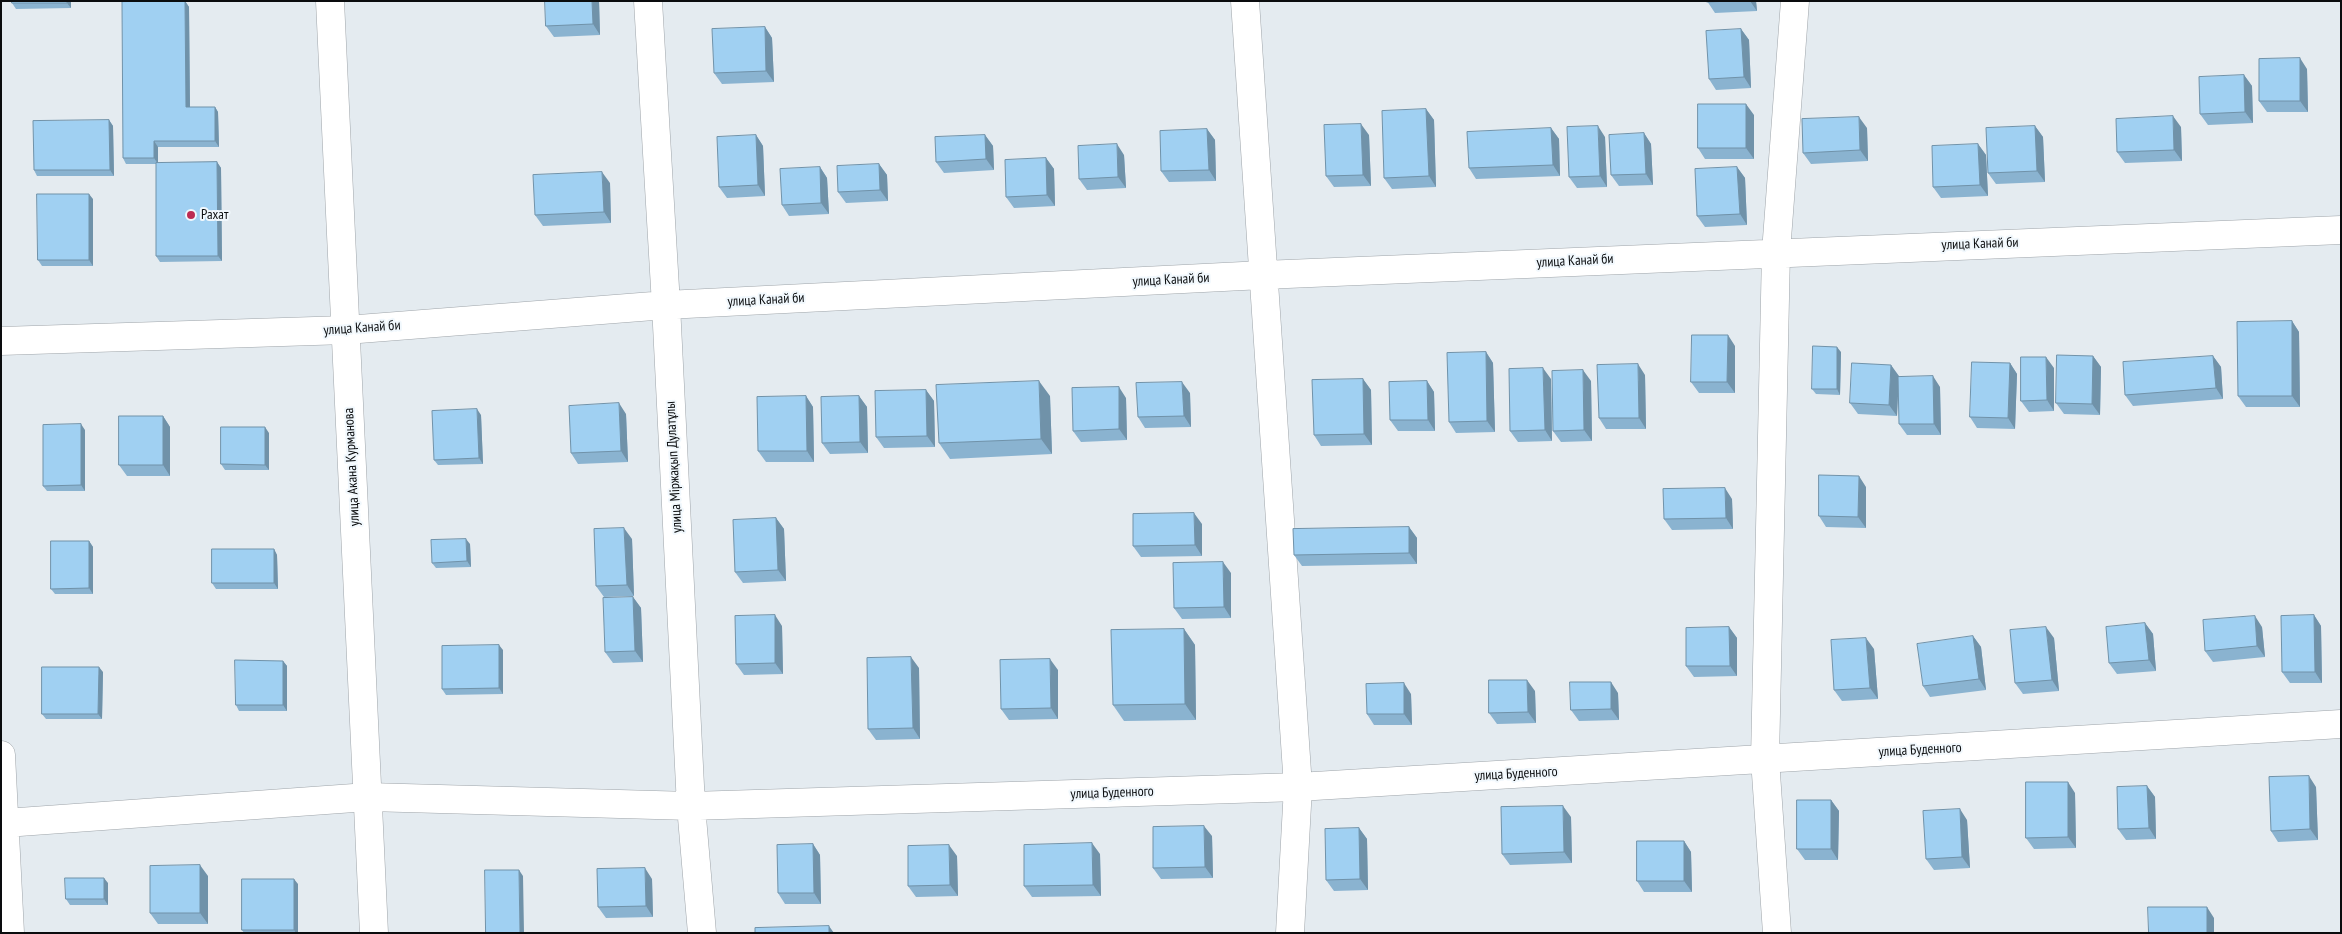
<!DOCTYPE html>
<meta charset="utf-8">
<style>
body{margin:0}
#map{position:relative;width:2342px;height:934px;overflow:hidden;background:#e4ebf0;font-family:"PT Sans Narrow",sans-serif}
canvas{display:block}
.frame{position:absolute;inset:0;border:2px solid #0a0c0e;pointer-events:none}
</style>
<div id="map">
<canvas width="2342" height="934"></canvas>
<div class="frame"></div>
</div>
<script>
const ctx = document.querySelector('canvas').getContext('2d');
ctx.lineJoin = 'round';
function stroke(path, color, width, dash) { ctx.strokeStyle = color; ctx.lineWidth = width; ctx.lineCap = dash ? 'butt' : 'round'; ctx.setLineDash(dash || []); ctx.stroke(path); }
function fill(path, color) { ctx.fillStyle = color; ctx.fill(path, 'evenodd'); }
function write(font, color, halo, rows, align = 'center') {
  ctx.font = font + ' "PT Sans Narrow",sans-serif'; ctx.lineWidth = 4; ctx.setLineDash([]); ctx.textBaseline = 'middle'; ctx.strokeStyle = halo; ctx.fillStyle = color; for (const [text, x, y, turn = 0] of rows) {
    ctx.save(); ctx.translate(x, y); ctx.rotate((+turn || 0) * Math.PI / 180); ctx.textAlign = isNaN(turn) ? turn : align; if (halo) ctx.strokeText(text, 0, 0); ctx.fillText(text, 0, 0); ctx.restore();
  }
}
const minor = new Path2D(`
 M648,1l18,304 25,501 11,127
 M1245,1l53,786 -8,146
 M1,341l345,-11 320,-25 597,-30 1078,-45
 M1,755l9,178
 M5,823l363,-26 323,9 607,-19 1043,-63
 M1777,933l-12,-174 11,-507 19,-251`);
const major = new Path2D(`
 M330,1l44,932`);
const wall = new Path2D(`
 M12,1h59v7l-55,1 -4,-6z
 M185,1l4,6 1,100h25l3,5 1,35h-61v16l59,-1 4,6 1,93 -62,1 -4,-6v-92h-30l-3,-6z
 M599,1l1,34 -46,2 -8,-11z
 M1707,1h49l1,10 -42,2z
 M765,27l7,11 2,44 -52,2 -8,-11z
 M1741,29l8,11 2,48 -35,2 -7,-11z
 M2307,69l1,43h-41l-8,-11z
 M2244,75l8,11 1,37 -45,2 -8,-11z
 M1426,109l8,11 2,67 -44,2 -8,-11z
 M1754,115v44h-49l-7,-11z
 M109,120l4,6 1,50h-77l-3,-6z
 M2035,126l8,11 2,45 -49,2 -8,-11z
 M2181,127l1,34 -57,2 -8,-11z
 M1551,128l8,11 1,37 -84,3 -7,-11z
 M1867,128l1,33 -57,3 -8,-11z
 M1207,129l8,11 1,41 -47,1 -8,-11z
 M1644,133l7,11 2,41 -34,1 -8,-11z
 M756,135l7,11 2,50 -38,2 -8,-11z
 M985,135l8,11 1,24 -50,3 -8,-11z
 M1369,135l2,51 -37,1 -8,-11z
 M1605,137l2,50 -30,1 -8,-11z
 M1978,144l8,11 2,41 -47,2 -8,-11z
 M1124,155l2,33 -39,2 -8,-11z
 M1046,158l8,11 1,37 -41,2 -8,-11z
 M879,164l8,11 1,26 -42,2 -8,-11z
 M820,167l7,11 2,36 -40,2 -7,-11z
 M1737,167l8,11 2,47 -42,2 -8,-11z
 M610,183l1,40 -68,3 -8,-11z
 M93,199v67h-51l-4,-6z
 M2292,321l7,11 1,75h-54l-8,-11z
 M1735,346v47h-36l-8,-11z
 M1486,352l7,11 2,69 -39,1 -7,-11z
 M1841,352l-1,43 -24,-1 -4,-5z
 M2093,356l8,11 -1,48 -36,-1 -8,-11z
 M2213,356l8,11 2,32 -90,7 -8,-11z
 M2010,363l7,11 -2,55 -38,-1 -7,-11z
 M1891,365l7,12 42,10 1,48h-34l-8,-11 -1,-45 -1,37 -39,-2 -8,-11z
 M2054,368v43l-25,1 -8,-11z
 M1645,375l1,54h-40l-7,-11z
 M1363,379l8,11 1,55 -51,1 -7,-11z
 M1551,379l1,62 -34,1 -8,-11z
 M1427,381l7,11 1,39h-37l-8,-11z
 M1591,381l1,60 -31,1 -8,-11z
 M926,390l8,11 1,46 -51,1 -8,-11z
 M1190,393l1,34 -46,1 -7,-11z
 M806,396l7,11 1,55h-48l-8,-11z
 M859,396l8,11 1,46 -38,1 -8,-11z
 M1050,396l2,58 -102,5 -11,-16z
 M1126,398l1,42 -46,2 -8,-11z
 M626,414l2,48 -50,2 -7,-11z
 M481,415l2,49 -45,1 -4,-5z
 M163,416l7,11v49h-43l-8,-11z
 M85,430v61h-38l-4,-5z
 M269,433v37h-44l-4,-6z
 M1866,487v41l-40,-1 -7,-11z
 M1732,499l1,30 -61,1 -8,-11z
 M776,518l8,11 2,52 -43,2 -8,-11z
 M1202,524v32l-61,1 -8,-11z
 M1409,527l8,11v26l-115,2 -8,-11z
 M632,539l2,57 -30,1 -8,-11z
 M89,541l4,6v47h-38l-4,-5z
 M470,544l1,23 -35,1 -4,-5z
 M274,549l3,6 1,34h-62l-4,-6z
 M1231,573v45l-49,1 -8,-11z
 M633,597l8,11 2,54 -30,1 -8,-11z
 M2314,615l7,11 1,57h-32l-8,-11z
 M2145,623l8,11 3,37 -39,3 -8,-11z
 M782,626l1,48 -39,1 -8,-11z
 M1729,627l8,11v38l-43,1 -8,-11z
 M2262,627l3,30 -52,5 -8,-11z
 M1184,629l11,16 1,75 -72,1 -11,-16z
 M1973,636l8,11 5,43 -56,7 -7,-11z
 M2054,638l5,53 -36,3 -8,-11z
 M1874,649l4,50 -36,2 -8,-11z
 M503,650v44l-57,1 -4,-6z
 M283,661l4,5v45h-48l-3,-6z
 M919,668l1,71 -44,1 -8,-11z
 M1058,670v49l-49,1 -8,-11z
 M103,672l-1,47h-56l-4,-5z
 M1535,691l1,32 -39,1 -8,-11z
 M1618,693l1,27 -40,1 -8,-11z
 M1411,694l1,31h-38l-7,-11z
 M2147,786l8,11 1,42 -30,1 -8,-11z
 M2316,787l2,53 -40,2 -7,-11z
 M2075,793l1,55 -42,1 -8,-11z
 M1831,800l8,11 -1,49h-33l-8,-11z
 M1571,817l1,46 -62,2 -8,-11z
 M1967,820l3,48 -36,2 -8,-11z
 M1359,828l8,11 1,51 -34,1 -8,-11z
 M1212,836l1,42 -52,1 -8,-11z
 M1684,841l7,11 1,40h-48l-7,-11z
 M813,844l7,11 1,49h-36l-7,-11z
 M1100,854l1,42 -69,1 -8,-11z
 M957,856l1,40 -42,1 -8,-11z
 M208,876v48h-50l-8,-11z
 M652,879l1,38 -47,1 -8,-11z
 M108,883v22h-38l-4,-6z
 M298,884v49h-54l-2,-3z`);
const shadedWall = new Path2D(`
 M67,1h4v7l-4,-5z
 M185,1l4,6 1,105 -4,-5z
 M592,1h7l1,34 -7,-11z
 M1750,1h6l1,10z
 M765,27l7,11 2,44 -8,-11z
 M1741,29l8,11 2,48 -7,-11z
 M2300,58l7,11 1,43 -8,-11z
 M2244,75l8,11 1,37 -8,-11z
 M1746,104l8,11v44l-8,-11z
 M215,107l3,5 1,35 -4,-6z
 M1426,109l8,11 2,67 -7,-11z
 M2173,116l8,11 1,34 -8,-11z
 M1859,117l8,11 1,33 -8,-11z
 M109,120l4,6 1,50 -4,-6z
 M1361,124l8,11 2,51 -8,-11z
 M1598,126l7,11 2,50 -7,-11z
 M2035,126l8,11 2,45 -8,-11z
 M1551,128l8,11 1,37 -7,-11z
 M1207,129l8,11 1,41 -7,-11z
 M1644,133l7,11 2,41 -7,-11z
 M756,135l7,11 2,50 -7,-11z
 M985,135l8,11 1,24 -8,-11z
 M154,141l4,6v17l-4,-6z
 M1117,144l7,11 2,33 -8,-11z
 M1978,144l8,11 2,41 -8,-11z
 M1046,158l8,11 1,37 -8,-11z
 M217,162l4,6 1,93 -4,-5z
 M879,164l8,11 1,26 -8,-11z
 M820,167l7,11 2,36 -8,-11z
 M1737,167l8,11 2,47 -7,-11z
 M602,172l8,11 1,40 -7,-11z
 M89,194l4,5v67l-4,-6z
 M2292,321l7,11 1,75 -8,-11z
 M1728,335l7,11v47l-8,-11z
 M1837,347l4,5 -1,43 -3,-6z
 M1486,352l7,11 2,69 -8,-11z
 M2093,356l8,11 -1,48 -8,-11z
 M2213,356l8,11 2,32 -7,-11z
 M2046,357l8,11v43l-7,-11z
 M2010,363l7,11 -2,55 -7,-11z
 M1638,364l7,11 1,54 -7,-11z
 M1891,365l8,11 -2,40 -8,-11z
 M1543,368l8,11 1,62 -7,-11z
 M1583,370l8,11 1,60 -8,-11z
 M1933,376l7,11 1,48 -7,-11z
 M1363,379l8,11 1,55 -8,-11z
 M1039,381l11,15 2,58 -11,-15z
 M1427,381l7,11 1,39 -7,-11z
 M1182,382l8,11 1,34 -7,-11z
 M1119,387l7,11 1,42 -8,-11z
 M926,390l8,11 1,46 -8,-11z
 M806,396l7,11 1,55 -7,-11z
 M859,396l8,11 1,46 -8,-11z
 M619,403l7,11 2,48 -7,-11z
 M477,409l4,6 2,49 -4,-6z
 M163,416l7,11v49l-7,-11z
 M81,424l4,6v61l-4,-6z
 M265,427l4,6v37l-4,-5z
 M1859,476l7,11v41l-8,-11z
 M1725,488l7,11 1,30 -7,-11z
 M1194,513l8,11v32l-7,-11z
 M776,518l8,11 2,52 -8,-11z
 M1409,527l8,11v26l-8,-11z
 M624,528l8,11 2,57 -7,-11z
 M466,539l4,5 1,23 -4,-6z
 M89,541l4,6v47l-4,-6z
 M274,549l3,6 1,34 -4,-6z
 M1223,562l8,11v45l-7,-11z
 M633,597l8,11 2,54 -8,-11z
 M775,615l7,11 1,48 -8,-11z
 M2314,615l7,11 1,57 -7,-11z
 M2255,616l7,11 3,30 -8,-11z
 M2145,623l8,11 3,37 -7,-11z
 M1729,627l8,11v38l-7,-10z
 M2046,627l8,11 5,53 -7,-11z
 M1184,629l11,16 1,75 -11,-16z
 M1973,636l8,11 5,43 -7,-11z
 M1866,638l8,11 4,50 -8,-11z
 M499,645l4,5v44l-4,-6z
 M911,657l8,11 1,71 -7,-11z
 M1050,659l8,11v49l-7,-11z
 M283,661l4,5v45l-4,-6z
 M99,667l4,5 -1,47 -4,-5z
 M1527,680l8,11 1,32 -8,-11z
 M1611,682l7,11 1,27 -8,-11z
 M1404,683l7,11 1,31 -8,-11z
 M2309,776l7,11 2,53 -8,-11z
 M2068,782l7,11 1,55 -8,-11z
 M2147,786l8,11 1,42 -7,-11z
 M1831,800l8,11 -1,49 -7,-11z
 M1563,806l8,11 1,46 -8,-11z
 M1960,809l7,11 3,48 -8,-11z
 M1204,826l8,10 1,42 -8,-11z
 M1359,828l8,11 1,51 -8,-11z
 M1684,841l7,11 1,40 -8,-11z
 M1092,843l8,11 1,42 -8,-11z
 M813,844l7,11 1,49 -7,-11z
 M949,845l8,11 1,40 -8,-11z
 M200,865l8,11v48l-8,-11z
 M645,868l7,11 1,38 -7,-11z
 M519,870l4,6 1,57h-4z
 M104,878l4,5v22l-4,-6z
 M294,879l4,5v49h-2l-2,-3z
 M2207,907l7,11v15h-7z
 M829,926l5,7h-5z`);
const building = new Path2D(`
 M12,1h55v2h-55z
 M185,1l1,106h29v34h-61v17h-31l-1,-156z
 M545,1h47l1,23 -47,2z
 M1707,1h25l-25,1z
 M765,27l1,44 -52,2 -2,-44z
 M1741,29l3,48 -35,2 -3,-48z
 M2300,58v43h-41v-42z
 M2244,75l1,37 -45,2 -1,-37z
 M1698,104h48v44h-48z
 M1426,109l3,67 -45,2 -2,-67z
 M2173,116l1,34 -57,2 -1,-33z
 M1859,117l1,33 -57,3 -1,-34z
 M109,120l1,50h-76l-1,-49z
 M1361,124l2,51 -37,1 -2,-51z
 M1598,126l2,50 -31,1 -2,-50z
 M2035,126l2,45 -49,2 -2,-45z
 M1551,128l2,37 -84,3 -2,-36z
 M1207,129l2,41 -48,1 -1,-40z
 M1644,133l2,41 -35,1 -2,-40z
 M756,135l2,50 -39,2 -2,-50z
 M985,135l1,24 -50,3 -1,-25z
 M1117,144l1,33 -39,2 -1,-33z
 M1978,144l2,41 -47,2 -1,-41z
 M1046,158l1,37 -41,2 -1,-37z
 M217,162l1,94h-62v-93z
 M879,164l1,26 -42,2 -1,-26z
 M820,167l1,36 -39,2 -2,-36z
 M1737,167l3,47 -43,2 -2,-47z
 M602,172l2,40 -69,3 -2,-40z
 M37,194h52v66h-51z
 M2292,321v75h-54l-1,-74z
 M1692,335h36l-1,47h-36z
 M1813,346l24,1v42h-25z
 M1486,352l1,69 -38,1 -2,-69z
 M2057,355l36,1 -1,48 -36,-1z
 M2213,356l3,32 -91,7 -2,-33z
 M2021,357h25l1,43 -26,1z
 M1972,362l38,1 -2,55 -38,-1z
 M1852,363l39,2 -2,40 -39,-2z
 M1638,364l1,54h-40l-2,-53z
 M1543,368l2,62 -35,1 -1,-62z
 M1583,370l1,60 -31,1 -1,-60z
 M1933,376l1,48h-35l-1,-47z
 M1363,379l1,55 -50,1 -2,-55z
 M1039,381l2,58 -102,4 -3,-58z
 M1427,381l1,39h-38l-1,-38z
 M1182,382l2,34 -46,1 -2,-34z
 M1119,387v42l-46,2 -1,-43z
 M926,390l1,46 -51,1 -1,-46z
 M806,396l1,55h-49l-1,-54z
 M859,396l1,46 -38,1 -1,-46z
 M619,403l2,48 -50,2 -2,-47z
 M477,409l2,49 -45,2 -2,-49z
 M119,416h44v49h-44z
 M81,424v61l-38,1v-61z
 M221,427h44v38l-44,-1z
 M1819,475l40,1 -1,41 -39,-1z
 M1725,488l1,30 -62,1 -1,-30z
 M1194,513l1,32 -62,1v-32z
 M776,518l2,52 -43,2 -2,-52z
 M1409,527v26l-115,2 -1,-26z
 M624,528l3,57 -31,1 -2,-57z
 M466,539l1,22 -35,2 -1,-23z
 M51,541h38v47l-38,1z
 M212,549h62v34h-62z
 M1223,562l1,45 -50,1 -1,-45z
 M633,597l2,54 -30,1 -2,-54z
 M775,615v48l-39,1 -1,-48z
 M2314,615l1,57h-33l-1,-56z
 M2255,616l2,30 -52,5 -2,-31z
 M2145,623l4,37 -40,3 -3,-36z
 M1729,627l1,39h-44v-38z
 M2046,627l6,53 -37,3 -5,-53z
 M1184,629l1,75 -72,1 -2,-75z
 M1973,636l6,43 -56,7 -6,-42z
 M1866,638l4,50 -36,2 -3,-50z
 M499,645v43l-57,1v-43z
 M911,657l2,71 -45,1 -1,-71z
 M1050,659l1,49 -50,1 -1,-49z
 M235,660l48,1v44h-47z
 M42,667h57l-1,47h-56z
 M1489,680h38l1,32 -39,1z
 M1570,682h41v27l-40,1z
 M1404,683v31h-37l-1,-30z
 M2309,776l1,53 -39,2 -2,-54z
 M2026,782h42v55l-42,1z
 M2147,786l2,42 -31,1 -1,-42z
 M1797,800h34v49h-34z
 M1563,806l1,46 -62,2 -1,-47z
 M1960,809l2,48 -36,2 -3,-48z
 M1204,826l1,41 -52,1v-41z
 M1359,828l1,51 -34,1 -1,-51z
 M1637,841h47v40h-47z
 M1092,843l1,42 -69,1v-41z
 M813,844l1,49h-36l-1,-48z
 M949,845l1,40 -42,1v-40z
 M200,865v48h-50v-47z
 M645,868l1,38 -48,1 -1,-38z
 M485,870h34l1,63h-34z
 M65,878h39v21h-38z
 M242,879h52v51h-52z
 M2148,907h59v26h-58z
 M829,926v7h-74v-5z`);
const markers = [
 [191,215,5,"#bc2c53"]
];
const poiNames = [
 ["Рахат",201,215]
];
const streetNames = [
 ["улица Канай би",1980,244,-2],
 ["улица Канай би",1575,261,-3],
 ["улица Канай би",1171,280,-3],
 ["улица Канай би",766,300,-3],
 ["улица Канай би",362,328,-4],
 ["улица Акана Курманова",352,467,-93],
 ["улица Міржақып Дулатұлы",674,467,-93],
 ["улица Буденного",1920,750,-3],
 ["улица Буденного",1516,774,-3],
 ["улица Буденного",1112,793,-2]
];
stroke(minor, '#9ea4a9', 29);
stroke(major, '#9ea4a9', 29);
stroke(minor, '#fff', 28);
stroke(major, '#fff', 28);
fill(wall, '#8ab3d0');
fill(shadedWall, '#7092a9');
fill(building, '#a0d0f2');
stroke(building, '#7092a9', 1);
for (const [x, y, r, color] of markers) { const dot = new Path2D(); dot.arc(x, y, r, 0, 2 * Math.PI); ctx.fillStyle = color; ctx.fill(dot); stroke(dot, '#f1f8fd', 2); }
write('14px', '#0a0c0e', '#f1f8fd', poiNames, 'left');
write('14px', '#0a0c0e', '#f1f8fd', streetNames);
</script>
